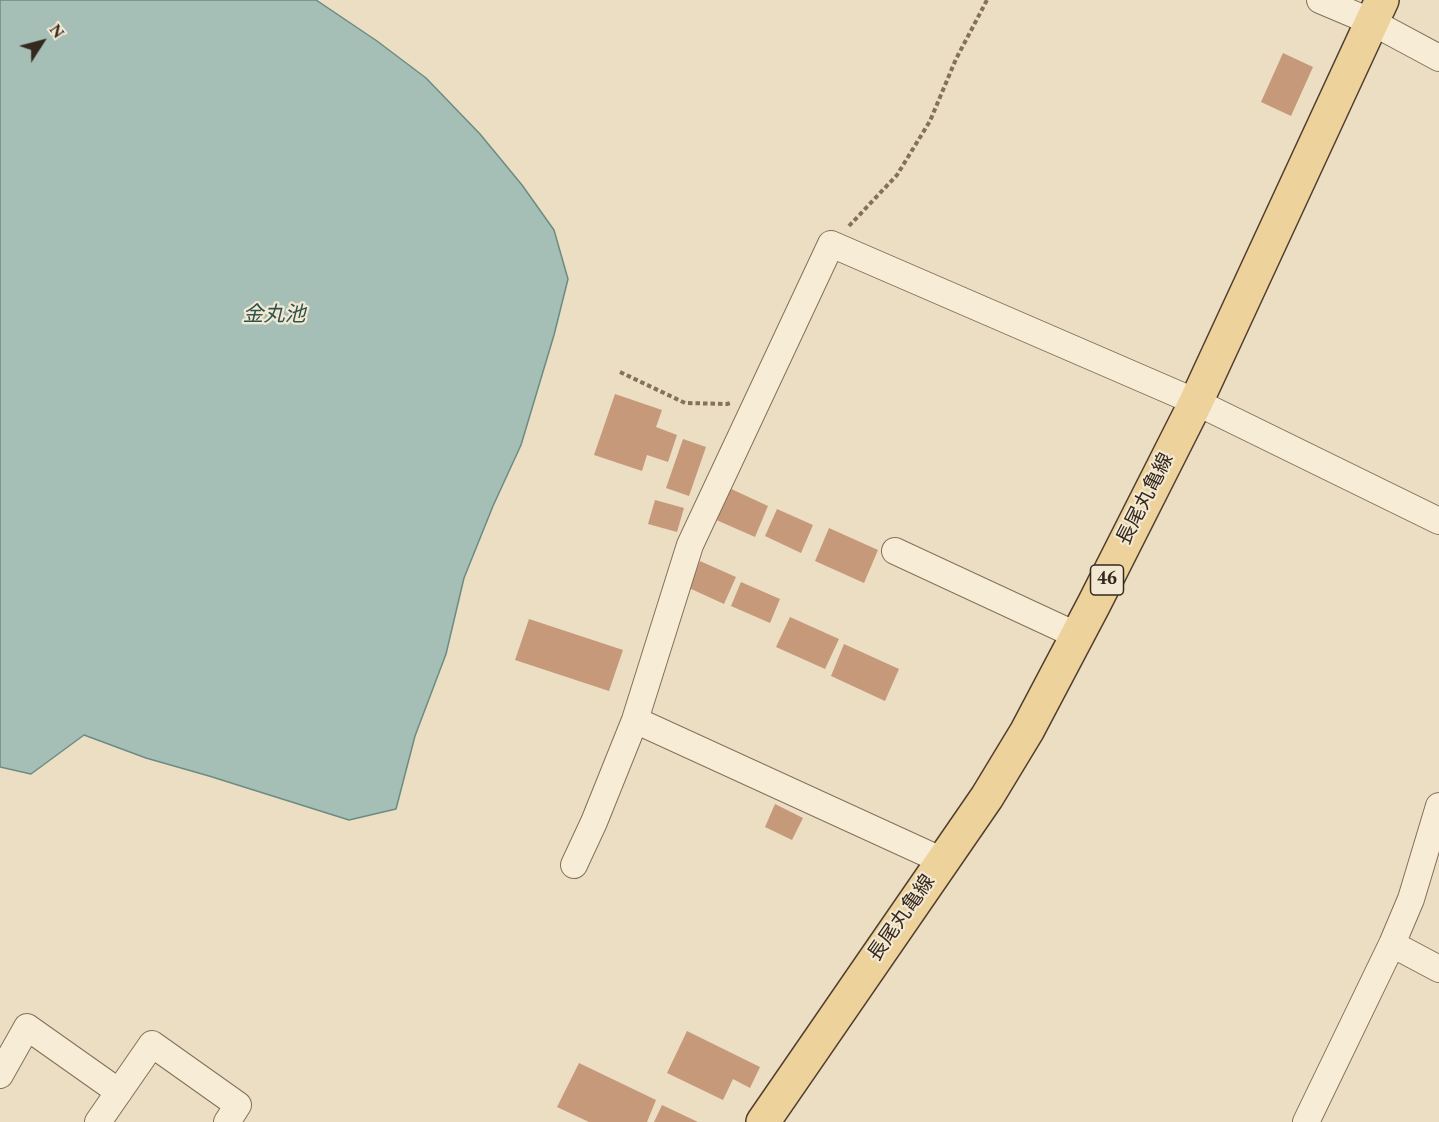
<!DOCTYPE html>
<meta charset="utf-8">
<style>
body{margin:0}
#map{position:relative;width:1439px;height:1122px;overflow:hidden;background:#ebdec3;font-family:Spectral,serif}
canvas{display:block}
.north{position:absolute;left:12px;top:12px;width:60px;height:60px;-webkit-text-stroke:4px #f3e9d2;paint-order:stroke;rotate:54deg;font-size:16px;font-weight:700;line-height:24px;text-align:center;color:#35281e}
.north::after{content:'';display:block;margin:auto;width:21px;height:27px;background:#35281e;clip-path:polygon(50% 0,100% 100%,50% 72%,0 100%)}
</style>
<div id="map">
<canvas width="1439" height="1122"></canvas>
<div class="north">N</div>
</div>
<script>
const ctx = document.querySelector('canvas').getContext('2d');
ctx.lineJoin = 'round';
function fill(path, color) { ctx.fillStyle = color; ctx.fill(path, 'evenodd'); }
function stroke(path, color, width, dash) { ctx.strokeStyle = color; ctx.lineWidth = width; ctx.lineCap = dash ? 'butt' : 'round'; ctx.setLineDash(dash || []); ctx.stroke(path); }
function write(font, color, halo, rows, align = 'center') {
  ctx.font = font + ' Spectral,"Noto Sans JP",serif'; ctx.lineWidth = 4.5; ctx.setLineDash([]); ctx.textBaseline = 'middle'; ctx.strokeStyle = halo; ctx.fillStyle = color; for (const [text, x, y, turn = 0] of rows) {
    ctx.save(); ctx.translate(x, y); ctx.rotate((+turn || 0) * Math.PI / 180); ctx.textAlign = isNaN(turn) ? turn : align; if (halo) ctx.strokeText(text, 0, 0); ctx.fillText(text, 0, 0); ctx.restore();
  }
}
const water = new Path2D(`
 M0,0h316l61,41 49,37 54,56 42,51 32,45 14,49 -14,56 -33,110 -28,61 -29,72 -18,76 -31,82 -19,73 -47,11 -140,-44 -63,-18 -62,-23 -53,39 -31,-7z`);
const building = new Path2D(`
 M1283,53l30,14 -22,49 -30,-14z
 M615,394l47,16 -6,17 21,8 -9,27 -21,-7 -5,16 -48,-16z
 M683,439l23,8 -17,49 -23,-8z
 M727,487l41,19 -13,31 -41,-18z
 M655,500l29,8 -7,24 -29,-8z
 M777,509l36,16 -12,28 -36,-17z
 M829,528l49,22 -14,33 -49,-22z
 M700,561l36,16 -12,27 -35,-16z
 M741,582l39,17 -10,24 -39,-17z
 M790,617l49,22 -14,30 -49,-22z
 M529,619l94,31 -14,41 -94,-31z
 M844,644l55,25 -14,32 -54,-25z
 M775,804l28,14 -11,22 -27,-13z
 M687,1031l73,36 -10,21 -17,-9 -10,21 -56,-27z
 M579,1063l77,37 -9,22h-58l-32,-15z
 M662,1105l36,17h-44z`);
const path = new Path2D(`
 M849,226l48,-51 33,-54 26,-62 31,-59
 M620,372l65,31 42,1 3,-1`);
const street = new Path2D(`
 M1320,0l52,22 67,36
 M895,551l183,85
 M635,720l308,141
 M574,865l20,-43 41,-102 55,-175 141,-301 365,158 243,119
 M1392,944l47,25
 M0,1075l27,-48 92,65
 M98,1122l54,-78 86,61 -11,17
 M1306,1122l86,-178 19,-45 28,-93`);
const primary = new Path2D(`
 M763,1122l224,-325 40,-66 67,-127 102,-202 186,-402`);
const shields = [
 [1107,580,33]
];
const shieldNames = [
 ["46",1107,580]
];
const streetNames = [
 ["長尾丸亀線",1147,500,-63],
 ["長尾丸亀線",903,919,-55]
];
const waterNames = [
 ["金丸池",274,317]
];
fill(water, '#a5beb6');
stroke(water, '#6c8c83', 1.5);
fill(building, '#c7997b');
stroke(street, '#84705b', 28);
stroke(primary, '#523e2f', 36);
stroke(path, '#84705b', 4, [4.5, 3]);
stroke(street, '#f7ecd5', 26);
stroke(primary, '#edd29c', 33);
for (const [x, y, w] of shields) { const box = new Path2D(); box.roundRect(x - w / 2, y - 15, w, 30, 4.5); ctx.fillStyle = '#f3e9d2'; ctx.fill(box); stroke(box, '#35281e', 1.5); }
write('bold 18px', '#35281e', null, shieldNames);
write('20px', '#35281e', '#f3e9d2', streetNames);
write('italic 21px', '#2e5450', '#f3e9d2', waterNames);
</script>
